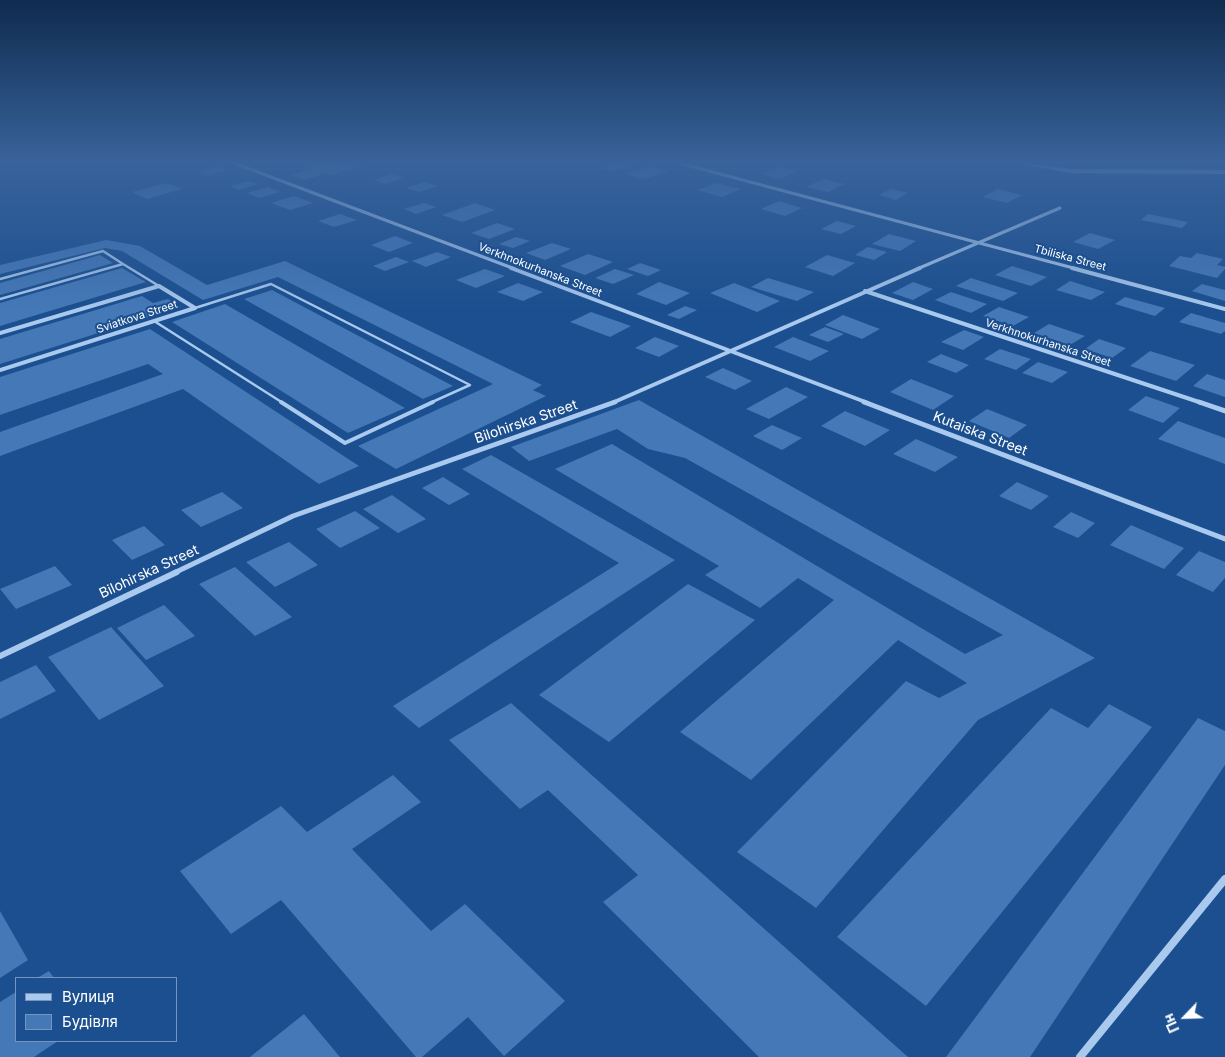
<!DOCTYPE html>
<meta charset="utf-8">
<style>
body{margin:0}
#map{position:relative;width:1225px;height:1057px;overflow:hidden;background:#1b4f8f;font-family:Inter,sans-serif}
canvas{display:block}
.legend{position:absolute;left:15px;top:977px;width:162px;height:65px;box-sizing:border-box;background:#1b4f8f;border:1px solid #7695bc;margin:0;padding:6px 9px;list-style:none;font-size:15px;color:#fff}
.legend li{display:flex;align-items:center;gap:10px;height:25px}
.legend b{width:25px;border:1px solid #7695bc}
.north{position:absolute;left:1160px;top:992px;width:50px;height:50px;-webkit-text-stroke:4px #1b4f8f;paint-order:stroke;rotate:246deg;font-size:14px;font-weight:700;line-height:20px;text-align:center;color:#fff}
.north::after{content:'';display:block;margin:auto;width:18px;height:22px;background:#fff;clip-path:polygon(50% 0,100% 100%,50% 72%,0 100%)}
</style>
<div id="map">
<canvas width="1225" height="1057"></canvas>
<ul class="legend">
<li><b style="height:6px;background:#a9c9ee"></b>Вулиця</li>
<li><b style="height:14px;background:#4478b7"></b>Будівля</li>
</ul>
<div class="north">Пн</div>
</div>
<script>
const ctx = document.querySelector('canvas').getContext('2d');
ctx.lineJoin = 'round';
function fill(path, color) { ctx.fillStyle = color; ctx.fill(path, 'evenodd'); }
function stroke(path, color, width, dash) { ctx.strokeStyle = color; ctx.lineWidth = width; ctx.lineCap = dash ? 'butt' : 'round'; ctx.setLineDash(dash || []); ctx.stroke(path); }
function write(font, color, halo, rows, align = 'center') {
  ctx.font = font + ' Inter,sans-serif'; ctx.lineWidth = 4; ctx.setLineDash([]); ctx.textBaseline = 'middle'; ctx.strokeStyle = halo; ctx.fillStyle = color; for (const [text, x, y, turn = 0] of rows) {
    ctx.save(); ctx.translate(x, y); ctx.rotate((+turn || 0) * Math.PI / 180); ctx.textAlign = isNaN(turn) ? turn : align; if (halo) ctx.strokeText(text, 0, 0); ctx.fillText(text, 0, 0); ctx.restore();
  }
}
const stream = new Path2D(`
 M1014,163h12l45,6 154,1v4l-154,-1z`);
const building = new Path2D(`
 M310,163h47l7,2 -32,10 -6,-2 -21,7 -14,-5 21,-7 -10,-3z
 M618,163l14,3 -18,5 -12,-3z
 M219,166l10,4 -22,6 -9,-4z
 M650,166l18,6 -24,7 -19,-5z
 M779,166l19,5 -18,8 -19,-5z
 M392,174l12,4 -19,6 -11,-4z
 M823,179l22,5 -17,8 -22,-5z
 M249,181l9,3 -19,6 -9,-4z
 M425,182l13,4 -19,6 -13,-4z
 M167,183l15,6 -35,10 -15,-7z
 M716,183l25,6 -19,8 -25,-7z
 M268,187l12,5 -21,6 -12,-5z
 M891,189l17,4 -12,7 -17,-5z
 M998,189l24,6 -15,8 -24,-6z
 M294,196l19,7 -23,7 -19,-7z
 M779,201l23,7 -17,8 -24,-7z
 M424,203l12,4 -20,7 -12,-5z
 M475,203l20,7 -33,12 -20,-7z
 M340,214l17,6 -23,7 -16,-6z
 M1148,214l40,8 -6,6 -41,-8z
 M837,221l19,5 -15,8 -20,-5z
 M497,223l18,6 -26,10 -18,-6z
 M1090,233l25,7 -17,9 -25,-7z
 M889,234l27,7 -16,10 -28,-7z
 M395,236l18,7 -24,9 -18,-7z
 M516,237l14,4 -17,7 -14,-4z
 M106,240l34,6 67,39 78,-24 257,124 -9,5 13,6 -150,73 -38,-23 135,-62 -215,-107 -75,23 -81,-49 -17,-3 -105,26v-9z
 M552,243l19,6 -26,11 -19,-7z
 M868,247l19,5 -13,8 -19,-5z
 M437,252l14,5 -25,10 -14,-6z
 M1197,253l26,6 -6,6 8,2v2l-8,9 -48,-12 11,-10 11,2z
 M588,254l25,8 -28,13 -25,-9z
 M100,255l13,8 -113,32v-12z
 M827,255l28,8 -22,13 -28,-9z
 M396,257l13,5 -24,9 -12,-5z
 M640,263l21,7 -13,6 -21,-7z
 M1012,266l35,11 -16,9 -36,-11z
 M122,268l24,14 -146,44v-23z
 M485,269l20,7 -29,12 -20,-8z
 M615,269l19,6 -21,9 -18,-6z
 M768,278l46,14 -17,9 -46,-14z
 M971,278l47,15 -15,8 -47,-15z
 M1070,281l35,11 -14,8 -35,-10z
 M659,282l31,11 -24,12 -30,-11z
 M913,282l20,7 -20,11 -21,-7z
 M518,283l25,9 -20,9 -26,-9z
 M734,283l46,18 -23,11 -47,-19z
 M1202,284l23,6v11l-33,-10z
 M272,290l181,96 -30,13 -179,-100z
 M951,292l36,12 -16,9 -36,-13z
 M142,296l11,7 15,-4 13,8 -181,57v-25z
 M1125,297l40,11 -10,8 -40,-12z
 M225,304l180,104 -57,25 -176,-111z
 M685,306l12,4 -18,9 -12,-4z
 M999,307l30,10 -16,9 -30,-10z
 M591,312l40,14 -21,11 -40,-15z
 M1191,313l34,10v8l-4,3 -42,-12z
 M843,315l37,14 -18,10 -37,-14z
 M1049,324l36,12 -15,9 -36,-12z
 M825,327l19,7 -16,8 -19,-7z
 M150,329l209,137 -40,18 -136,-95 -183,67v-24l163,-58 -15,-10 -148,51v-38z
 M964,330l20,7 -21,13 -22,-8z
 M655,337l24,9 -20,11 -24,-9z
 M793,337l36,14 -19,10 -36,-14z
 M1099,339l27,9 -14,10 -27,-9z
 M1000,349l31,10 -15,11 -32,-11z
 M1150,351l45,14 -19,16 -46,-15z
 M941,354l28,11 -13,8 -29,-11z
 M1038,362l30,10 -16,11 -30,-10z
 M723,368l29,13 -17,9 -30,-13z
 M1207,374l18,6v17l-32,-11z
 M911,379l43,17 -21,14 -43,-18z
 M786,387l22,10 -39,22 -23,-10z
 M1146,396l34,12 -17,15 -35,-13z
 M639,400l456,258 -117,62 -162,188 -79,-56 169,-171 33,17 28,-15 -69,-43 -147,140 -71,-48 154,-132 -36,-22 -38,30 -55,-33 14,-9 -164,-97 57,-25 353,210 38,-19 -318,-177 -37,-9 -31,-20 -88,32 -18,-14z
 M987,409l40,16 -18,13 -40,-17z
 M845,411l45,19 -25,16 -44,-20z
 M1178,421l47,17v26l-67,-25z
 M772,425l30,13 -20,12 -29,-14z
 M916,439l42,18 -23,15 -42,-18z
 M491,455l184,105 -256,168 -26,-22 226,-143 -157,-94z
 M443,477l27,17 -21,11 -27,-17z
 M1017,482l32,14 -18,14 -32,-14z
 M222,492l21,16 -42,19 -20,-17z
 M392,495l34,24 -28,14 -35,-24z
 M355,511l25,17 -40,20 -24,-19z
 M1071,512l24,11 -17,15 -25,-11z
 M1131,525l53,23 -20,21 -54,-24z
 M144,526l21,19 -33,15 -20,-20z
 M289,542l29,23 -43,22 -29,-25z
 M1199,551l26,11v16l-12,14 -37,-17z
 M55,566l17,19 -56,24 -16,-20z
 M235,567l57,50 -37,19 -56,-52z
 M688,584l67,36 -146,122 -70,-47z
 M164,605l31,31 -49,24 -29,-32z
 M111,627l53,59 -65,34 -51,-63z
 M36,665l20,26 -56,28v-37z
 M511,703l397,354h-149l-156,-155 35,-27 -90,-85 -28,19 -71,-69z
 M1109,704l43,23 -226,279 -89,-69 214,-229 37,20z
 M1198,718l27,13v34l-195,292h-84z
 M393,775l28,27 -69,47 79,82 34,-27 100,97 -61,55 -36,-39 -46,40h-6l-135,-157 -50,34 -51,-63 101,-65 26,26z
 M0,911l28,49 -28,18z
 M49,971l5,7h-17z
 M16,992v49h42l-24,16h-34v-55z
 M304,1014l36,43h-90z`);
const laneFar1 = new Path2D(`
 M0,279l103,-28 20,13
 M0,299l123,-35 36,22
 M195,308l76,-24 199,101 -40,18
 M154,321l129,82`);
const lane = new Path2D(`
 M281,402l64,41 88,-41`);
const streetFar4 = new Path2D(`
 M234,163l281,106
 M679,163l398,106
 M917,269l143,-61`);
const streetFar3 = new Path2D(`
 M511,268l357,135
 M1072,268l153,41
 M865,291l337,112
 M0,333l159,-47 36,22 -195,62
 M612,403l308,-135`);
const streetFar2 = new Path2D(`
 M864,402l361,137
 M1199,402l26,9
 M174,573l119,-57 322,-114`);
const streetFar1 = new Path2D(`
 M0,656l177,-84`);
const street = new Path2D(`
 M1080,1057l145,-178`);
const farStreetnames = [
 ["Tbiliska Street",1070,258,15],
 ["Verkhnokurhanska Street",540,270,21],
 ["Sviatkova Street",137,317,-18],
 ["Verkhnokurhanska Street",1048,343,18]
];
const streetNames = [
 ["Bilohirska Street",526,422,-19],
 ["Kutaiska Street",980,434,21],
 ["Bilohirska Street",149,572,-25]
];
fill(stream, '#9cc4f0');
fill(building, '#4478b7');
stroke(laneFar1, '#a9c9ee', 2.5);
stroke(lane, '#a9c9ee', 4);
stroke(streetFar4, '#a9c9ee', 3);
stroke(streetFar3, '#a9c9ee', 4);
stroke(streetFar2, '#a9c9ee', 5);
stroke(streetFar1, '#a9c9ee', 6);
stroke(street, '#a9c9ee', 8);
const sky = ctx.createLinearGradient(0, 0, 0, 311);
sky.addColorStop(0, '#0f2b4f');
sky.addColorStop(0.52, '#39639b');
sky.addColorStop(1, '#39639b00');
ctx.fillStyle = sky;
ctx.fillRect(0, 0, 1225, 311);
write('11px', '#fff', '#1b4f8f', farStreetnames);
write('14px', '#fff', '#1b4f8f', streetNames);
</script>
